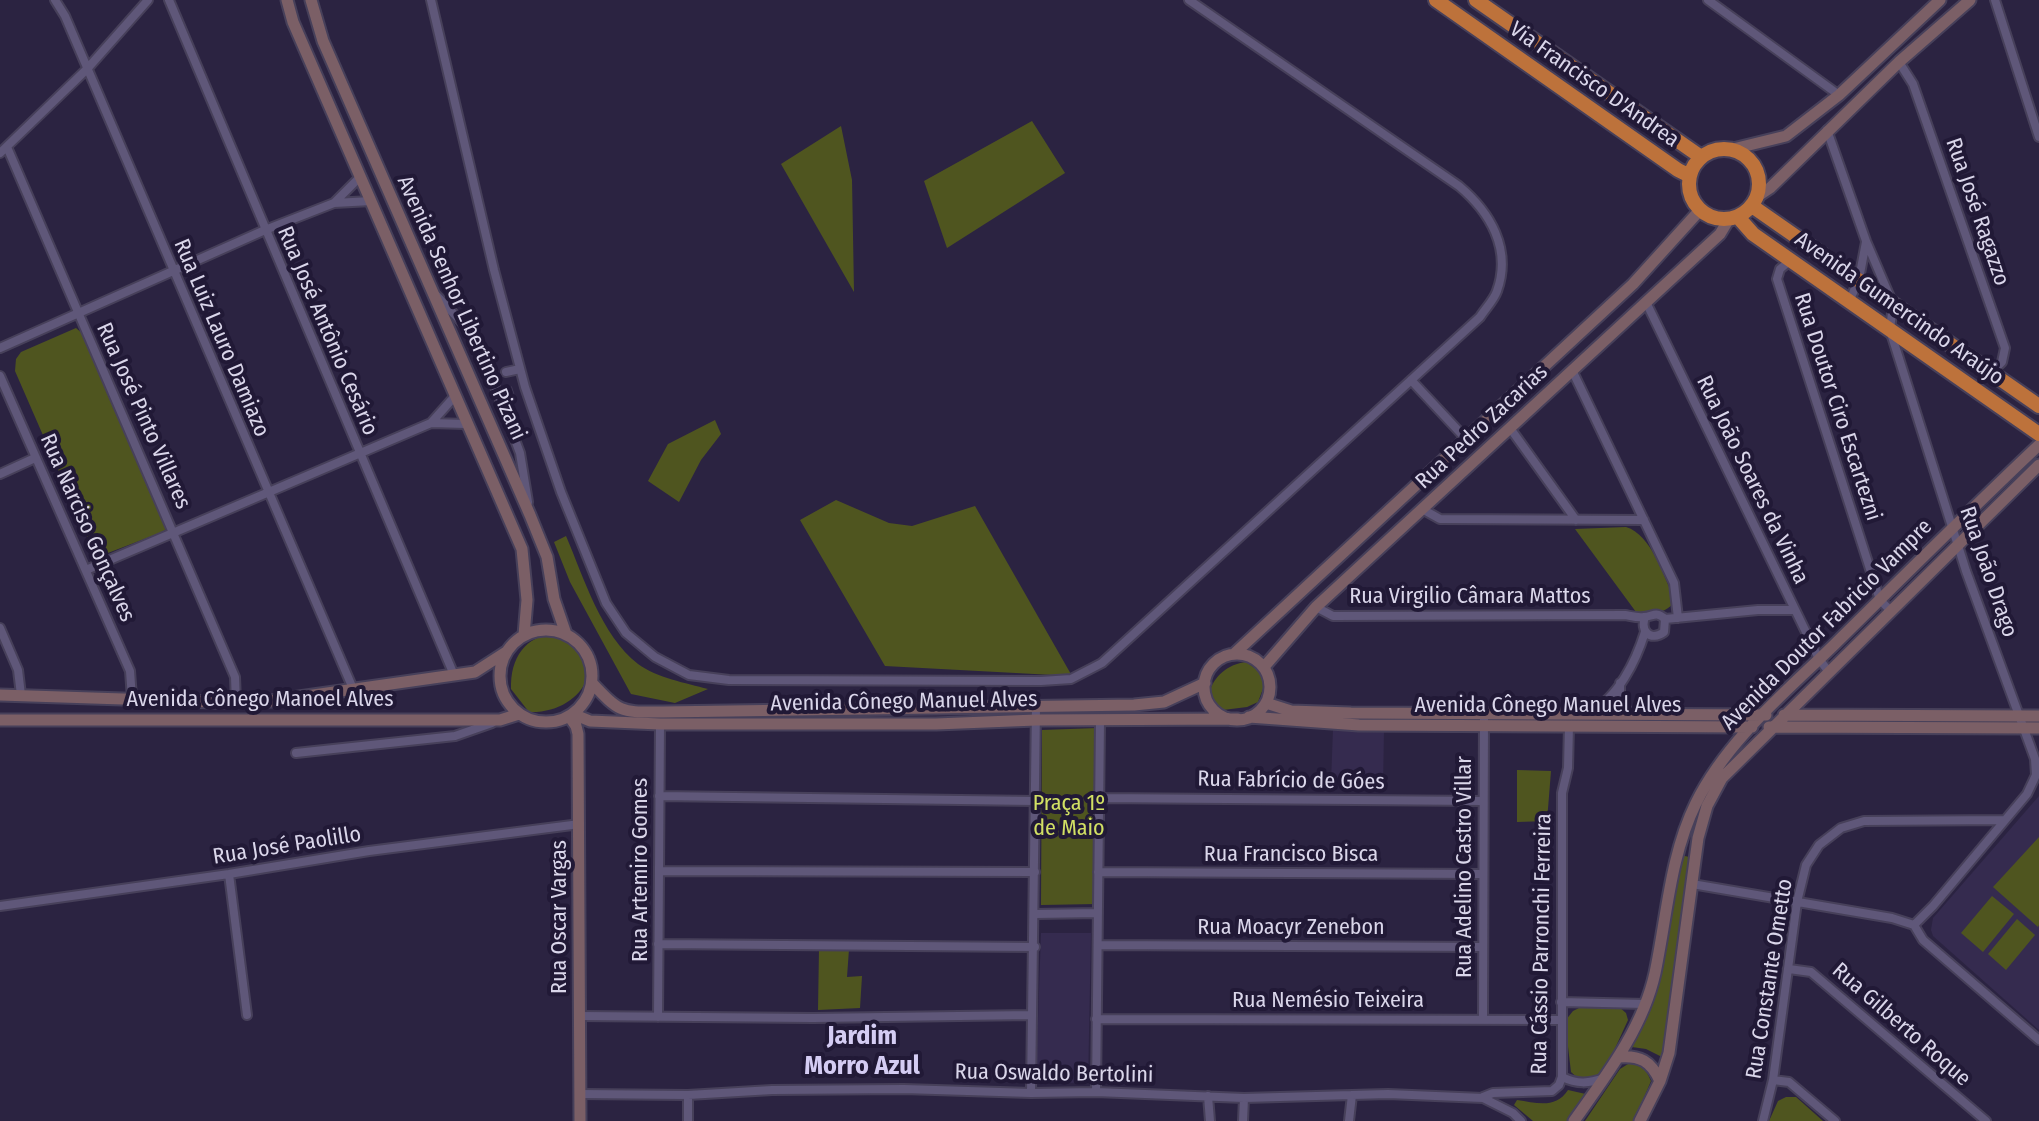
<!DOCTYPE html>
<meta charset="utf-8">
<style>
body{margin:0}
canvas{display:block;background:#2b2341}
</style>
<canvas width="2039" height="1121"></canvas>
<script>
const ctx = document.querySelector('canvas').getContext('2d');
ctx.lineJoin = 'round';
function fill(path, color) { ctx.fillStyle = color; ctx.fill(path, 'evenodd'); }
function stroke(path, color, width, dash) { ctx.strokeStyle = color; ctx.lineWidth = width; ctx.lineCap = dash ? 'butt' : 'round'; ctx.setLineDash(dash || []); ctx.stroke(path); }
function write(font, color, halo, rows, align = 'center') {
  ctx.font = font + ' "Fira Sans Condensed",sans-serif'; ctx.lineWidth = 8; ctx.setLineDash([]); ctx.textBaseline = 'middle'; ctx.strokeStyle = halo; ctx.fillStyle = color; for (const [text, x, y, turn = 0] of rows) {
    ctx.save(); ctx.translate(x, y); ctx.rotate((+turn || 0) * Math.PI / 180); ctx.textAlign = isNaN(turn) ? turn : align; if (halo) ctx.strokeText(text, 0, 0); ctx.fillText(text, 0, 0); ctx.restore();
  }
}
const built = new Path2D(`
 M1333,730h51l-1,54 -52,-1z
 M2039,796v234l-106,-94 -2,-6 2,-12z
 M1041,933h50l-3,150 -52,-1z`);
const green = new Path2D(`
 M1032,121l33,52 -118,75 -23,-67z
 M841,126l11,54 2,112 -73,-128z
 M76,328l8,7 82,191 -1,4 -5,3 -60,23 -7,-6 -78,-179 1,-12 5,-7z
 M715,420l6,14 -20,26 -22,42 -31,-21 20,-37z
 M836,500l53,23 23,3 63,-20 97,170 -187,-10 -85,-146z
 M1626,527c26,8 37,49 49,73 -9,16 -23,12 -39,12l-61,-83z
 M566,536c18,42 35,99 72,128 19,14 48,19 70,25l-33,14 -44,-9 -61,-112 -16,-40z
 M556,633c60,21 29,81 -27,79l-18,-23c-1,-31 14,-53 45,-56z
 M1246,662l17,12 1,12 -6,16 -11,5 -24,3 -10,-8 -4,-9c5,-17 19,-29 37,-31z
 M1098,728l-2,176 -55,1 1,-175z
 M1517,770l34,1 -4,50 -30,1z
 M2039,837v88l-1,2 -45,-40z
 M1681,855l8,2 -27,200 -16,-8 -14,-2 18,-40z
 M1992,896l22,18 -31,38 -22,-19z
 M2017,919l18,16 -29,35 -18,-16z
 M819,949h30l-2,28 15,-1 -2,32 -42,2z
 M1619,1007l7,6 2,7 -22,48 -8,10 -18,2 -9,-8 -6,-51 8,-10 6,-3z
 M1628,1064c14,0 18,5 23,17l-17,40h-49l35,-52z
 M1568,1090l22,5 -20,26h-37l-19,-16 3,-5c20,3 39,9 51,-10z
 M1786,1097h10l27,24h-54l9,-20z`);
const streetTunnel = new Path2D(`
 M501,394l12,-4`);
const street = new Path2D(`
 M55,0l10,16 289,675
 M169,0l285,675
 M431,0l63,270 31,117 36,105 45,111 20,30 29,24 34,18 40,5 312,1 30,-2 31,-16 378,-346c5,-8 14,-17 17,-26 15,-42 -7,-79 -38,-105l-270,-186
 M1708,0l131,95
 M1995,0l44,137
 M1899,62l14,22 92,264 -3,14 -11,11
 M1827,130l39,111 27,63 -3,26 76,241 69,188 1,16 -9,19 -94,112 -19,19
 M7,147l228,530 1,25
 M0,153l87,-84 61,-69
 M334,203l26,-26
 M1791,260l-11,9 -3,10 103,321 11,11
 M437,296l34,36 20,44 29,77 8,49
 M1646,302l173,357 10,13
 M1849,302l10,-23 7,-37
 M0,348l265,-118 69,-27 37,-2
 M1572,370l102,213 4,35
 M506,372l14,-3
 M0,376l130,295 2,27
 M1411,380l56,60
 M431,423l35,1
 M1510,428l66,92
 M0,474l35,-16
 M1422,509l18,10 204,1
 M86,570l345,-147 24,-27
 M1316,607l17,9 292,-1c6,1 13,3 19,2 10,-1 12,-6 21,2l-1,13c-14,10 -24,-1 -19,-15
 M1665,619l93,-9h37
 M0,628l18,42 3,25
 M1620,683v17l10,14
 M1590,712c28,-14 46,-51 55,-80
 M296,753l159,-17 37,-13
 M659,796l376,5
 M1099,798l384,3
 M659,871l376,1
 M1098,872l385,2
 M229,874l18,141
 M1692,884l200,34 22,7
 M0,906l229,-32 140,-23 211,-27
 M1035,914l63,-1
 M1914,925l9,15 116,100
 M658,944l377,3
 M1098,945l385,2
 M1789,969l22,3 175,149
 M1561,1002l84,2
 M580,1016l233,2 219,-3
 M658,1017l2,-293
 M1096,1019l465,1
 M1483,1020l1,-306
 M1562,1077c15,7 26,7 42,1
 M1773,1080l16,2 46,39
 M1096,1092l4,-372
 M1031,1093l5,-387
 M580,1094l108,1 84,-5 132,-1 127,4 65,-1 148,6 144,-4 95,4 30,15 8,8
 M1208,1096l2,25
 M1483,1097l10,-4 59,-2 7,-6 3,-8v-284l6,-25 1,-43
 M688,1121v-26
 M1243,1121l1,-23
 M1349,1121l3,-26
 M1763,1121l10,-41 24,-178 9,-37 13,-20 22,-17 23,-7 140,-1`);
const secondary = new Path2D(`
 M287,0l6,22 229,527 5,51 -3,35
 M311,0l12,41 207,474 17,42 7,42 12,35
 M1733,149l53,-13 53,-41 101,-95
 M1758,196l12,-8 129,-126 71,-62
 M500 676a46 46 0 1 1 92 0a46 46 0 1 1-92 0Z
 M1234,654l399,-370 67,-74
 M1204 687a33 33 0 1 1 66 0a33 33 0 1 1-66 0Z
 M1264,667l52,-60 404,-373 9,-15
 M592,683c29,31 29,29 71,29l471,-7 30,-3 41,-19
 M0,695l215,7 56,-1 204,-29 31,-20
 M1266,703l25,8 60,2 415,2
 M573,714l17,7 70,3h276l100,-4 202,-1
 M1784,715l255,1
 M569,716l7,10 2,8 2,387
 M1249,717l110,8 393,2
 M0,720h500l19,-6
 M1769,727l270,1
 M1618,1057c22,-2 33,4 42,24
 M1574,1121c32,-45 69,-93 81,-148 12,-57 15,-117 41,-170 31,-63 90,-111 139,-159 68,-67 135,-134 204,-199
 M1640,1121l20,-40 9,-28 29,-215 9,-32 15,-28 317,-313`);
const highway = new Path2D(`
 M1436,0l242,170 12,6
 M1476,0l225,157
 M1689 184a35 35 0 1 1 70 0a35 35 0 1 1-70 0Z
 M1752,206l287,200
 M1738,217l15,17 286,200`);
const streetNames = [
 ["Via Francisco D'Andrea",1594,85,35],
 ["Rua José Ragazzo",1977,212,71],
 ["Avenida Senhor Libertino Pizani",461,308,66],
 ["Avenida Gumercindo Araújo",1899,309,35],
 ["Rua José Antônio Cesário",327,331,67],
 ["Rua Luiz Lauro Damiazo",221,338,67],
 ["Rua Doutor Ciro Escartezni",1837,407,72],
 ["Rua José Pinto Villares",143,416,66],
 ["Rua Pedro Zacarias",1482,427,-43],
 ["Rua João Soares da Vinha",1752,480,64],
 ["Rua Narciso Gonçalves",87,528,66],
 ["Rua João Drago",1988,572,71],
 ["Rua Virgilio Câmara Mattos",1470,597],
 ["Avenida Doutor Fabricio Vampre",1827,625,-45],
 ["Avenida Cônego Manoel Alves",260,700],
 ["Avenida Cônego Manuel Alves",904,702,-1],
 ["Avenida Cônego Manuel Alves",1548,706],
 ["Rua Fabrício de Góes",1291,781,1],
 ["Rua José Paolillo",287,846,-9],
 ["Rua Francisco Bisca",1291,855],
 ["Rua Adelino Castro Villar",1465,867,-90],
 ["Rua Artemiro Gomes",641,870,-90],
 ["Rua Oscar Vargas",560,917,-90],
 ["Rua Moacyr Zenebon",1291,928],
 ["Rua Cássio Parronchi Ferreira",1542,944,-89],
 ["Rua Constante Ometto",1770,979,-81],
 ["Rua Nemésio Teixeira",1328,1001],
 ["Rua Gilberto Roque",1901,1025,41],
 ["Rua Oswaldo Bertolini",1054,1074,1]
];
const parkNames = [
 ["Praça 1º",1069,804],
 ["de Maio",1069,829]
];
const quarterNames = [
 ["Jardim",862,1037],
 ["Morro Azul",862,1067]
];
fill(built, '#352b4f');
fill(green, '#4f551f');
stroke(streetTunnel, '#453e5a', 8, [8, 4]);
stroke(street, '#47405a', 12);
stroke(secondary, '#47405a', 15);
stroke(highway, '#47405a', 18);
stroke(street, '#5f5779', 8);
stroke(secondary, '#7b5f66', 11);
stroke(highway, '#bd723b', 14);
write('22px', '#dad6ea', '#211936', streetNames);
write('22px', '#d2e064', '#211936', parkNames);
write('bold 26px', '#d4ccf3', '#211936', quarterNames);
</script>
